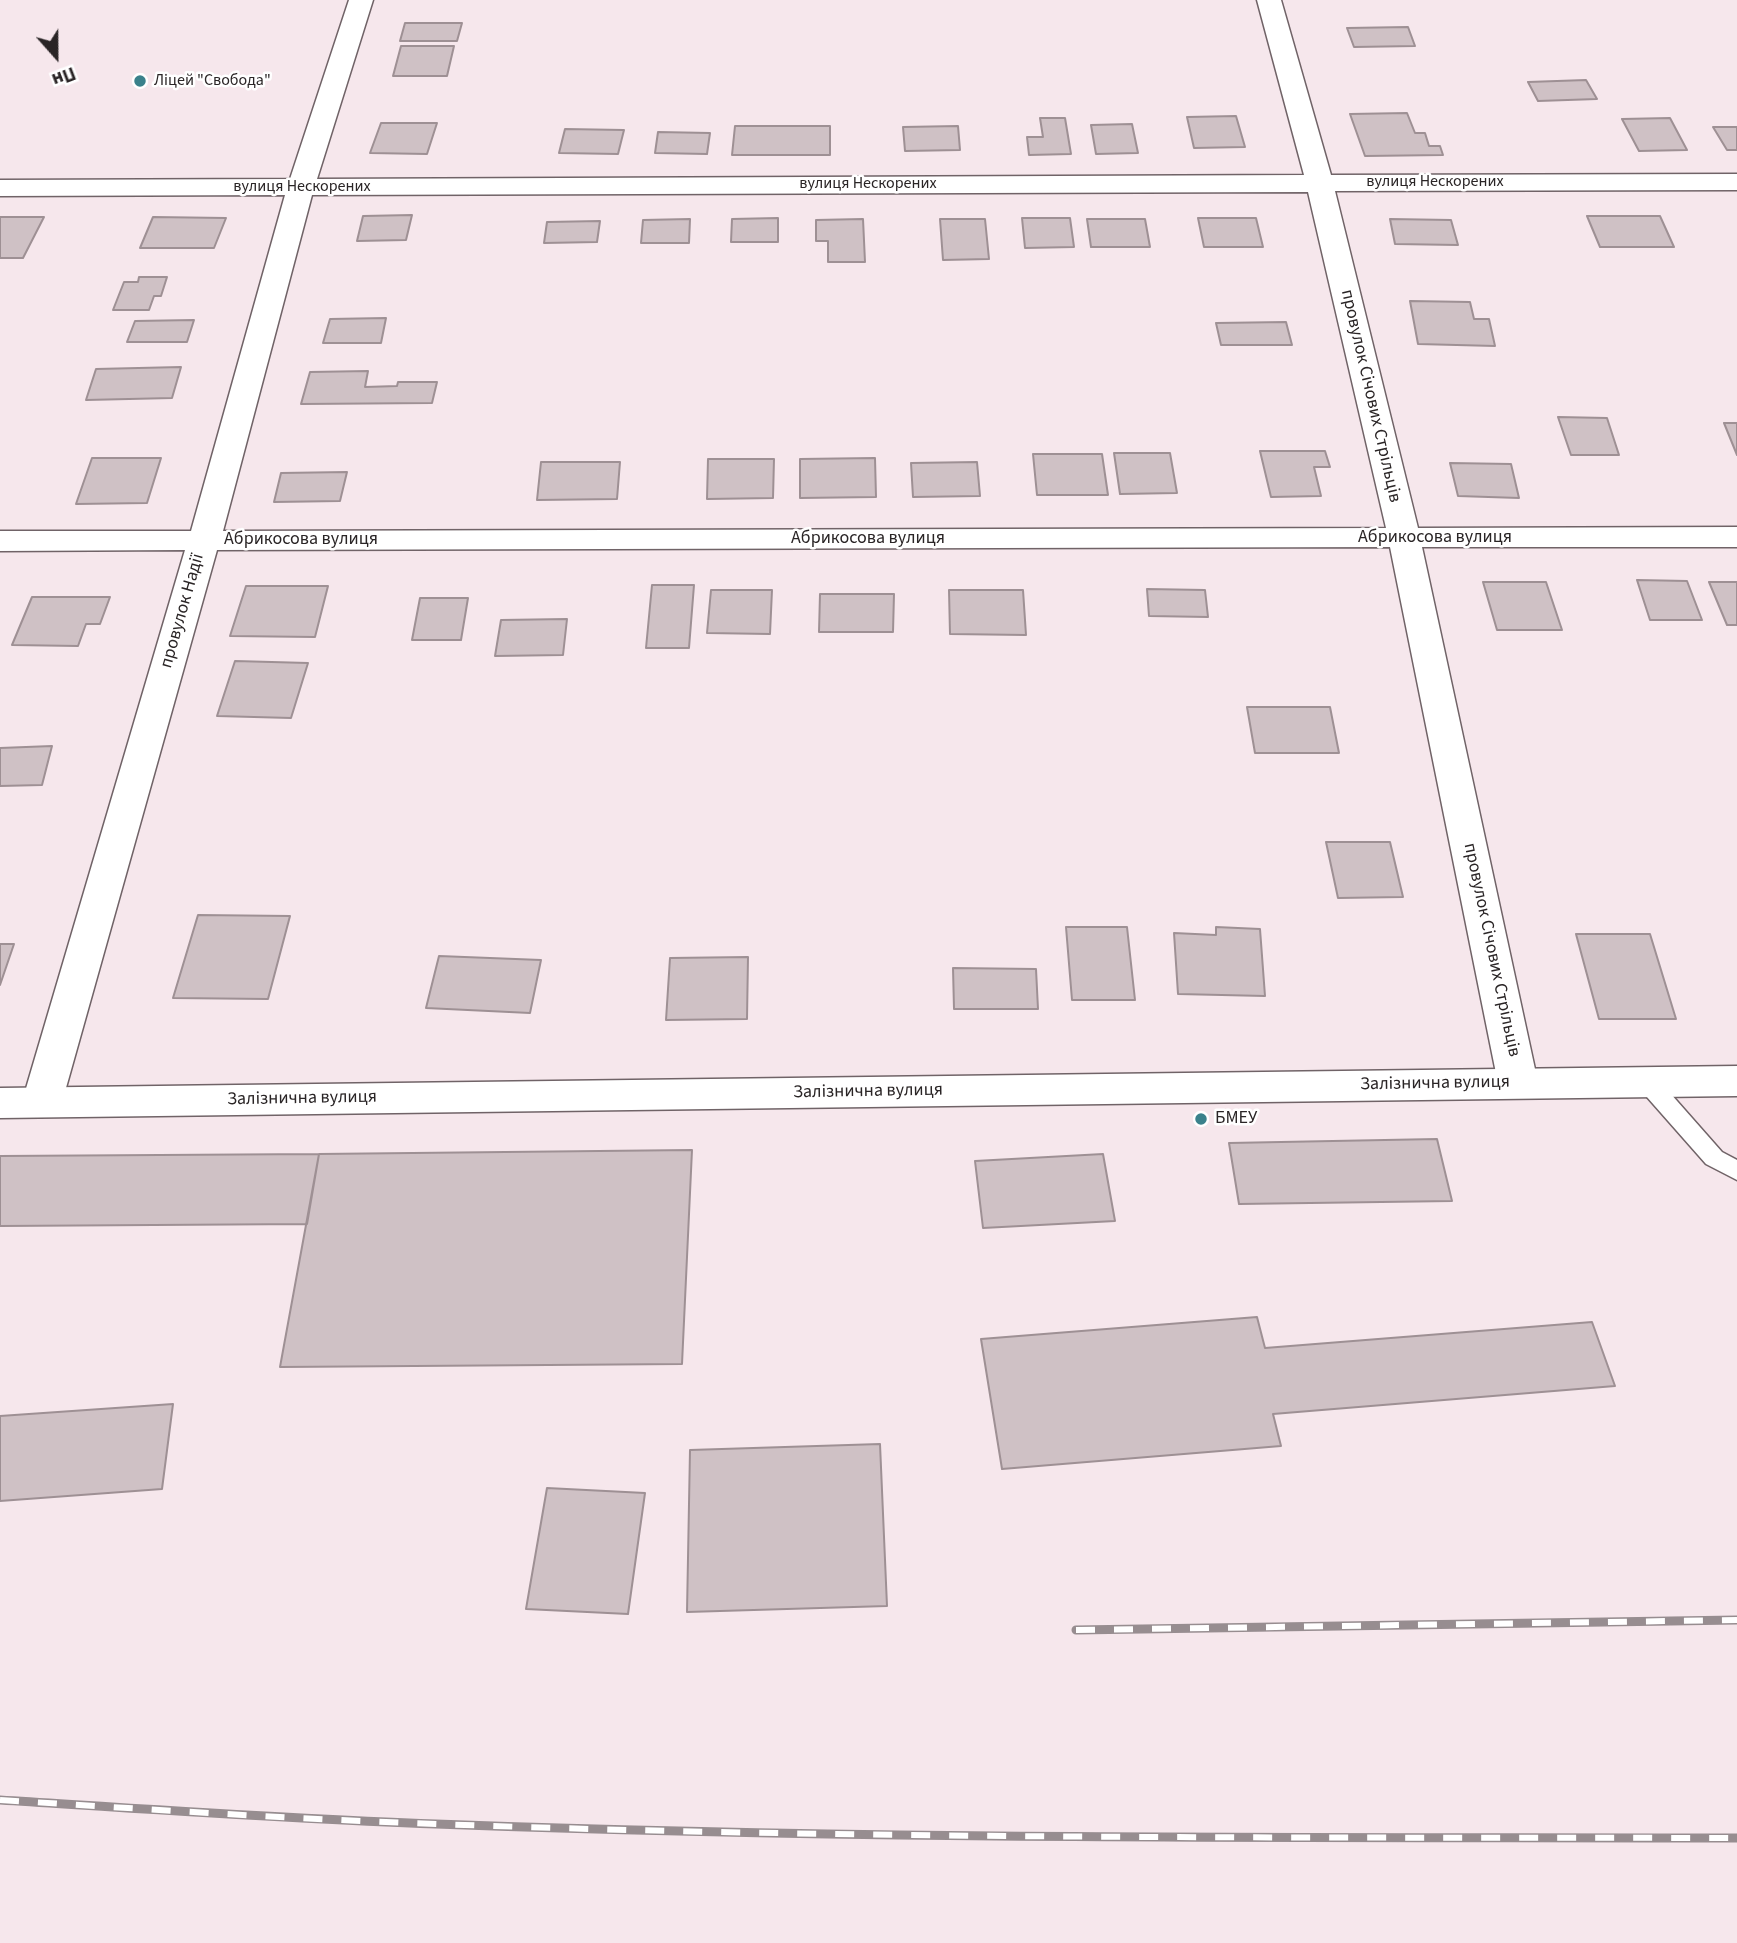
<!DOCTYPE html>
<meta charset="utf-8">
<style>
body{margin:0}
#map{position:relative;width:1737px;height:1943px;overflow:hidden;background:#f6e7ec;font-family:"Source Sans 3",sans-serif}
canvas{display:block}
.north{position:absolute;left:21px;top:21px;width:70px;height:70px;-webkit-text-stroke:5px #fff;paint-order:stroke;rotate:159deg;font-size:19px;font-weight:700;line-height:28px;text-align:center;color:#2a2526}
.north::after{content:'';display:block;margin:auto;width:24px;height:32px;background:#2a2526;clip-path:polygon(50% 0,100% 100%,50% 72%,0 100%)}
</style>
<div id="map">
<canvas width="1737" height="1943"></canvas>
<div class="north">Пн</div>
</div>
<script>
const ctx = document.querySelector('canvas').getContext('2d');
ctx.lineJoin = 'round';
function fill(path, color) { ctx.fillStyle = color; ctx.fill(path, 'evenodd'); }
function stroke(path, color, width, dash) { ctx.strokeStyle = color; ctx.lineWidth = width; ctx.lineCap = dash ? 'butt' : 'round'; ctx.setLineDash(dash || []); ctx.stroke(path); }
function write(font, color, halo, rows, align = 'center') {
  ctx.font = font + ' "Source Sans 3",sans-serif'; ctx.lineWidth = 5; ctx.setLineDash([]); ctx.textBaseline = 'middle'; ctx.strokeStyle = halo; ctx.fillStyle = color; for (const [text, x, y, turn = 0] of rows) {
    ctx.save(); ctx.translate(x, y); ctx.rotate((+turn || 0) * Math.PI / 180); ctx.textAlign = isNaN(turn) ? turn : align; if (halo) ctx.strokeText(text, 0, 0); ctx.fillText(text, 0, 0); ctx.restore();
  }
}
const building = new Path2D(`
 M405,23h57l-5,18h-57z
 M1408,27l7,19 -61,1 -7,-19z
 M401,46h53l-7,30h-54z
 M1586,80l11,19 -59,2 -10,-19z
 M1407,113l8,20h10l4,13h11l3,9 -78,1 -15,-42z
 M1236,116l9,31 -51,1 -7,-31z
 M1040,118h25l6,36 -42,1 -2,-18h16z
 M1670,118l17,32 -48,1 -17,-32z
 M381,123h56l-10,31 -57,-1z
 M1132,124l6,29 -42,1 -5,-29z
 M735,126h95v29h-98z
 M958,126l2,24 -55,1 -2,-24z
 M1713,127h24v23h-10z
 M565,129l59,1 -6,24 -59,-1z
 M658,132l52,1 -3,21 -52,-1z
 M412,215l-6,25 -49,1 6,-25z
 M1587,216h73l14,31h-74z
 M0,217h44l-21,41h-23z
 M153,217l73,1 -12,30h-74z
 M778,218v24h-47l1,-23z
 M1022,218h48l4,29 -49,1z
 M1198,218h58l7,29h-59z
 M690,219l-1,24h-48l2,-23z
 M863,219l2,43h-37v-21h-12v-21z
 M940,219h45l4,40 -46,1z
 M1087,219h58l5,28h-59z
 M1390,219l61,1 7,25 -63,-1z
 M600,221l-3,21 -53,1 3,-21z
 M139,277h28l-6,19h-7l-5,14h-36l11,-28h14z
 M1410,301l60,1 4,17h15l6,27 -77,-2z
 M386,318l-5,25h-58l7,-24z
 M194,320l-7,22h-60l8,-21z
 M1286,322l6,23h-71l-5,-22z
 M181,367l-9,31 -86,2 10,-31z
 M368,371l-3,16 32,-1 1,-4h39l-5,21 -131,1 9,-32z
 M1558,417l49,1 12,37h-48z
 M1724,423h13v32z
 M1260,451h65l5,16h-16l7,29 -50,1z
 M1114,453h56l7,40 -57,1z
 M1033,454h69l6,41h-71z
 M92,458h69l-14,45 -71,1z
 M875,458l1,39 -76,1v-39z
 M708,459h66l-1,39 -66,1z
 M541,462h79l-3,37 -80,1z
 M977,462l3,34 -67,1 -2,-34z
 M1450,463l61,1 8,34 -61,-2z
 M347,472l-7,29 -66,1 7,-29z
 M1637,580l50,1 15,39h-52z
 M1483,582h63l16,48h-65z
 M1709,582h28v43h-10z
 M652,585h42l-5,63h-43z
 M246,586h82l-13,51 -85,-1z
 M1147,589l58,1 3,27 -59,-1z
 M711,590h61l-2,44 -63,-1z
 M949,590h74l3,45 -76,-1z
 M820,594h74l-1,38h-74z
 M32,597h78l-10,27h-14l-8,22 -66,-1z
 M420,598h48l-7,42h-49z
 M567,619l-4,36 -68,1 6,-36z
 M235,661l73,2 -17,55 -74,-2z
 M1247,707h83l9,46h-84z
 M52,746l-10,39 -42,1v-38z
 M1326,842h64l13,55 -65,1z
 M198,915l92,1 -22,83 -95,-1z
 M1066,927h61l8,73h-63z
 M1216,927l44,2 5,67 -87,-2 -4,-61 42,2z
 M1576,934h74l26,85h-77z
 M0,944h14l-14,41z
 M439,956l102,4 -11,53 -104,-5z
 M748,957l-1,62 -81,1 4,-62z
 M953,968l83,1 2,40h-84z
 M1437,1139l15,62 -213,3 -10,-61z
 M692,1150l-10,214 -402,3 39,-213z
 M319,1154l-12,70 -307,2v-70z
 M1103,1154l12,67 -132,7 -8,-67z
 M1257,1317l8,31 327,-26 23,64 -342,28 8,32 -279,23 -21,-130z
 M173,1404l-11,85 -162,12v-85z
 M880,1444l7,162 -200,6 3,-162z
 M547,1488l98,5 -17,121 -102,-5z`);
const lane = new Path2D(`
 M1647,1074l8,2 67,76 15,8v20l-31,-16 -67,-76 -3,-6 3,-6z`);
const street = new Path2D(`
 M349,0h24l-56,179 987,-4 -47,-175h24l50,175 406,-1v16l-402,1 83,337 319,-1v20h-315l116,536 -6,11 -14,4 -14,-4 -6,-11 -108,-536 -1173,3 -155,552 -6,11 -14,4 -14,-4 -6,-11 163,-552 -185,1v-20h191l94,-336 -285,1v-16l290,-1zM1308,192l78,336 -1163,3 89,-336z`);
const secondary = new Path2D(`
 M1737,1066v30l-1737,22v-30z`);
const rail = new Path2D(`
 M1076,1630l661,-10
 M0,1800c145,9 290,19 436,24 433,16 867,13 1301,14`);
const markers = [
 [140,81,7,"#3a818b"],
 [1201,1119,7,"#3a818b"]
];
const farPoinames = [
 ["Ліцей \"Свобода\"",154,81]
];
const farStreetnames = [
 ["вулиця Нескорених",1435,182],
 ["вулиця Нескорених",868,184],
 ["вулиця Нескорених",302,187]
];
const streetNames = [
 ["провулок Січових Стрільців",1370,396,77],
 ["Абрикосова вулиця",1435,538],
 ["Абрикосова вулиця",868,539],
 ["Абрикосова вулиця",301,540],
 ["провулок Надії",183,611,-74],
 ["провулок Січових Стрільців",1491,950,78],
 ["Залізнична вулиця",1435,1084,-1],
 ["Залізнична вулиця",868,1092,-1],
 ["Залізнична вулиця",302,1099,-1]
];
const poiNames = [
 ["БМЕУ",1215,1119]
];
fill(building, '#cfc1c5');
stroke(building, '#9e9094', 2);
stroke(lane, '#706367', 3);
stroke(street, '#706367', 3);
stroke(secondary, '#706367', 3);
fill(lane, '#fff');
fill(street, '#fff');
fill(secondary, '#fff');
stroke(rail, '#978d90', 9);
stroke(rail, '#fff', 6, [19]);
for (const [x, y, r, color] of markers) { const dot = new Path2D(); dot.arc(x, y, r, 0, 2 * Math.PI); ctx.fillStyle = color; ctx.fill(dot); stroke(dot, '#fff', 2.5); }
write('16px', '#2a2526', '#fff', farPoinames, 'left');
write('16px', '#2a2526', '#fff', farStreetnames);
write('18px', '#2a2526', '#fff', streetNames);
write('18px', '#2a2526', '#fff', poiNames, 'left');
</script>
